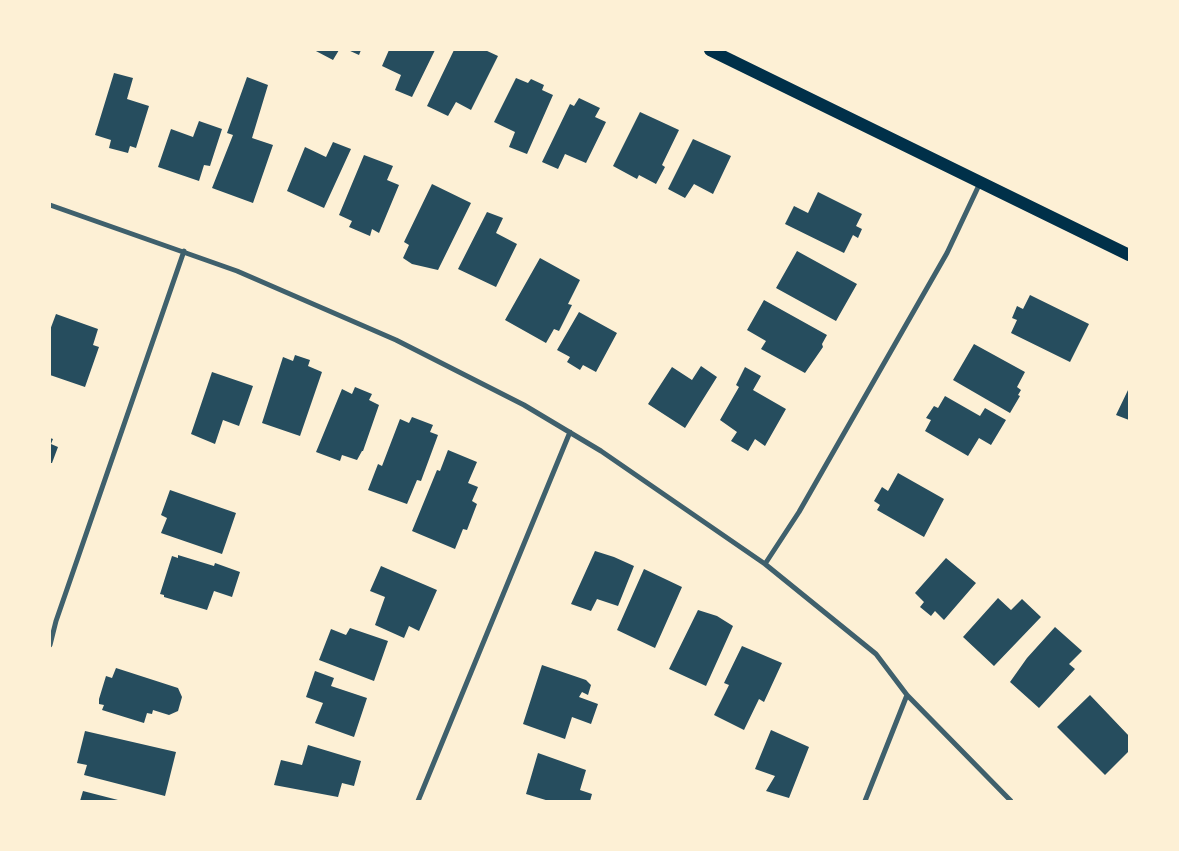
<!DOCTYPE html>
<style>
body{margin:0}
#map{position:relative;width:1179px;height:851px;overflow:hidden;background:#fdf0d5;font-family:"Noto Sans",sans-serif}
canvas{display:block}
.frame{position:absolute;inset:0;border:51px solid #fdf0d5;pointer-events:none}
</style>
<div id="map">
<canvas width="1179" height="851"></canvas>
<div class="frame"></div>
</div>
<script>
const ctx = document.querySelector('canvas').getContext('2d');
ctx.lineJoin = 'round';
function fill(path, color) { ctx.fillStyle = color; ctx.fill(path, 'evenodd'); }
function stroke(path, color, width, dash) { ctx.strokeStyle = color; ctx.lineWidth = width; ctx.lineCap = dash ? 'butt' : 'round'; ctx.setLineDash(dash || []); ctx.stroke(path); }
const building = new Path2D(`
 M314,50h25l-6,10z
 M348,50h13l-2,5z
 M389,50h46l-23,47 -17,-7 6,-15 -19,-9z
 M454,50h31l13,6 -27,54 -15,-8 -8,14 -21,-10z
 M114,73l19,5 -6,21 22,7 -13,42 -6,-2 -2,7 -19,-5 2,-8 -16,-5z
 M247,77l21,8 -16,53 21,7 -20,58 -41,-15 21,-53 -6,-2z
 M516,78l12,5 3,-4 13,6 -2,5 11,5 -26,59 -18,-7 6,-15 -21,-10z
 M579,98l21,10 -5,9 11,5 -20,41 -21,-9 -7,15 -16,-7 28,-58 4,2z
 M640,112l39,18 -17,35 3,2 -9,17 -17,-9 -2,4 -24,-13z
 M199,121l23,8 -12,37 -6,-1 -5,16 -41,-14 13,-38 22,8z
 M693,139l38,17 -18,38 -19,-10 -9,14 -17,-9z
 M333,142l18,7 -27,59 -37,-17 18,-44 21,10z
 M364,155l29,11 -6,14 12,5 -20,48 -7,-4 -2,7 -21,-9 3,-6 -13,-6z
 M432,184l39,19 -33,67 -26,-6 -9,-6 6,-13 -5,-3z
 M818,192l44,22 -6,12 6,3 -4,9 -5,-3 -9,18 -59,-29 9,-18 14,7z
 M487,212l16,6 -7,15 21,11 -21,43 -38,-18z
 M797,251l60,33 -21,37 -60,-33z
 M540,258l40,22 -12,24 4,1 -13,26 -5,-2 -8,14 -41,-23z
 M1030,295l59,29 -19,38 -59,-29 6,-13 -5,-2 5,-12 6,3z
 M764,300l63,35 -5,9 1,3 -18,26 -44,-24 5,-8 -19,-11z
 M579,312l38,21 -21,39 -13,-7 -3,5 -13,-8 3,-5 -13,-7z
 M56,314l42,15 -5,16 6,2 -14,40 -35,-12v-45z
 M974,344l51,28 -8,15 4,3 -3,5 2,1 -10,17 -57,-33z
 M295,355l15,5 -2,6 14,6 -22,64 -38,-13 21,-66 10,4z
 M701,366l16,11 -32,51 -37,-24 24,-37 20,13z
 M745,367l16,9 -8,14 33,19 -21,37 -10,-7 -7,12 -17,-10 6,-9 -17,-12 19,-33 -3,-2z
 M212,372l41,14 -14,40 -16,-6 -8,24 -24,-10z
 M355,387l17,7 -3,6 10,5 -16,46h-1l-5,9 -15,-5 -2,6 -24,-9 26,-63 10,5z
 M1129,388v32l-13,-5z
 M945,396l35,20 5,-8 21,12 -15,25 -12,-7 -11,18 -43,-25 6,-11 -5,-2 8,-12 4,2z
 M412,417l21,8 -3,7 8,3 -17,46 -4,-1 -10,24 -39,-14 10,-26 4,2 18,-47 9,4z
 M50,438l3,1 -2,5 7,3 -6,16h-2z
 M448,450l29,12 -9,21 10,4 -6,14 5,3 -10,26 -4,-1 -8,20 -43,-18 25,-61 3,1z
 M898,473l46,26 -20,38 -47,-27 3,-5 -6,-4 8,-14 6,4z
 M170,490l66,23 -14,41 -61,-21 6,-15 -6,-3z
 M595,551l19,6 20,9 -16,40 -21,-7 -6,12 -20,-7z
 M178,555l36,11 1,-3 25,9 -8,25 -18,-6 -7,19 -43,-13v-2l-4,-1 12,-38 6,2z
 M946,558l30,25 -32,37 -9,-9 -4,5 -11,-9 4,-5 -9,-9z
 M381,566l56,24 -18,41 -10,-5 -5,12 -29,-13 10,-28 -15,-6z
 M644,569l38,18 -27,61 -38,-18z
 M998,598l13,12 11,-11 19,18 -47,49 -31,-29z
 M698,610l19,6 16,10 -27,60 -37,-17z
 M1055,627l27,24 -13,13 6,5 -36,39 -29,-26 17,-24z
 M350,628l38,13 -14,40 -55,-21 12,-31 15,6z
 M742,646l40,17 -18,39 -5,-3 -15,31 -30,-15 15,-30 -5,-2z
 M542,665l44,15 5,5 -3,10 -6,-3 -3,5 19,7 -7,20 -19,-7 -7,22 -42,-15z
 M116,668l62,20 4,9 -4,14 -9,4 -16,-5 -1,4 -5,-1 -3,10 -42,-13 2,-5 -5,-1v-5l7,-23 6,2z
 M315,671l19,7 -3,8 36,12 -13,39 -39,-14 8,-20 -17,-6z
 M1090,695l39,41v15l-24,24 -48,-48z
 M771,730l38,17 -20,51 -23,-7 9,-15 -20,-7z
 M85,731l91,21 -11,44 -81,-21 3,-10 -10,-2z
 M308,745l53,16 -7,25 -12,-3 -4,14 -64,-12 7,-25 21,5z
 M538,753l48,17 -6,20 12,4 -2,7h-41l-23,-7z
 M83,791l35,9v1h-38z`);
const minor = new Path2D(`
 M50,205l187,66 159,69 128,65 77,46 164,113 111,90 31,41 104,106
 M765,564l34,-52 148,-259 33,-70
 M50,645l6,-24 128,-370
 M418,801l152,-369
 M865,801l42,-106`);
const primary = new Path2D(`
 M710,50l419,205`);
fill(building, '#264d5e');
stroke(minor, '#3f606c', 5);
stroke(primary, '#003049', 12);
</script>
